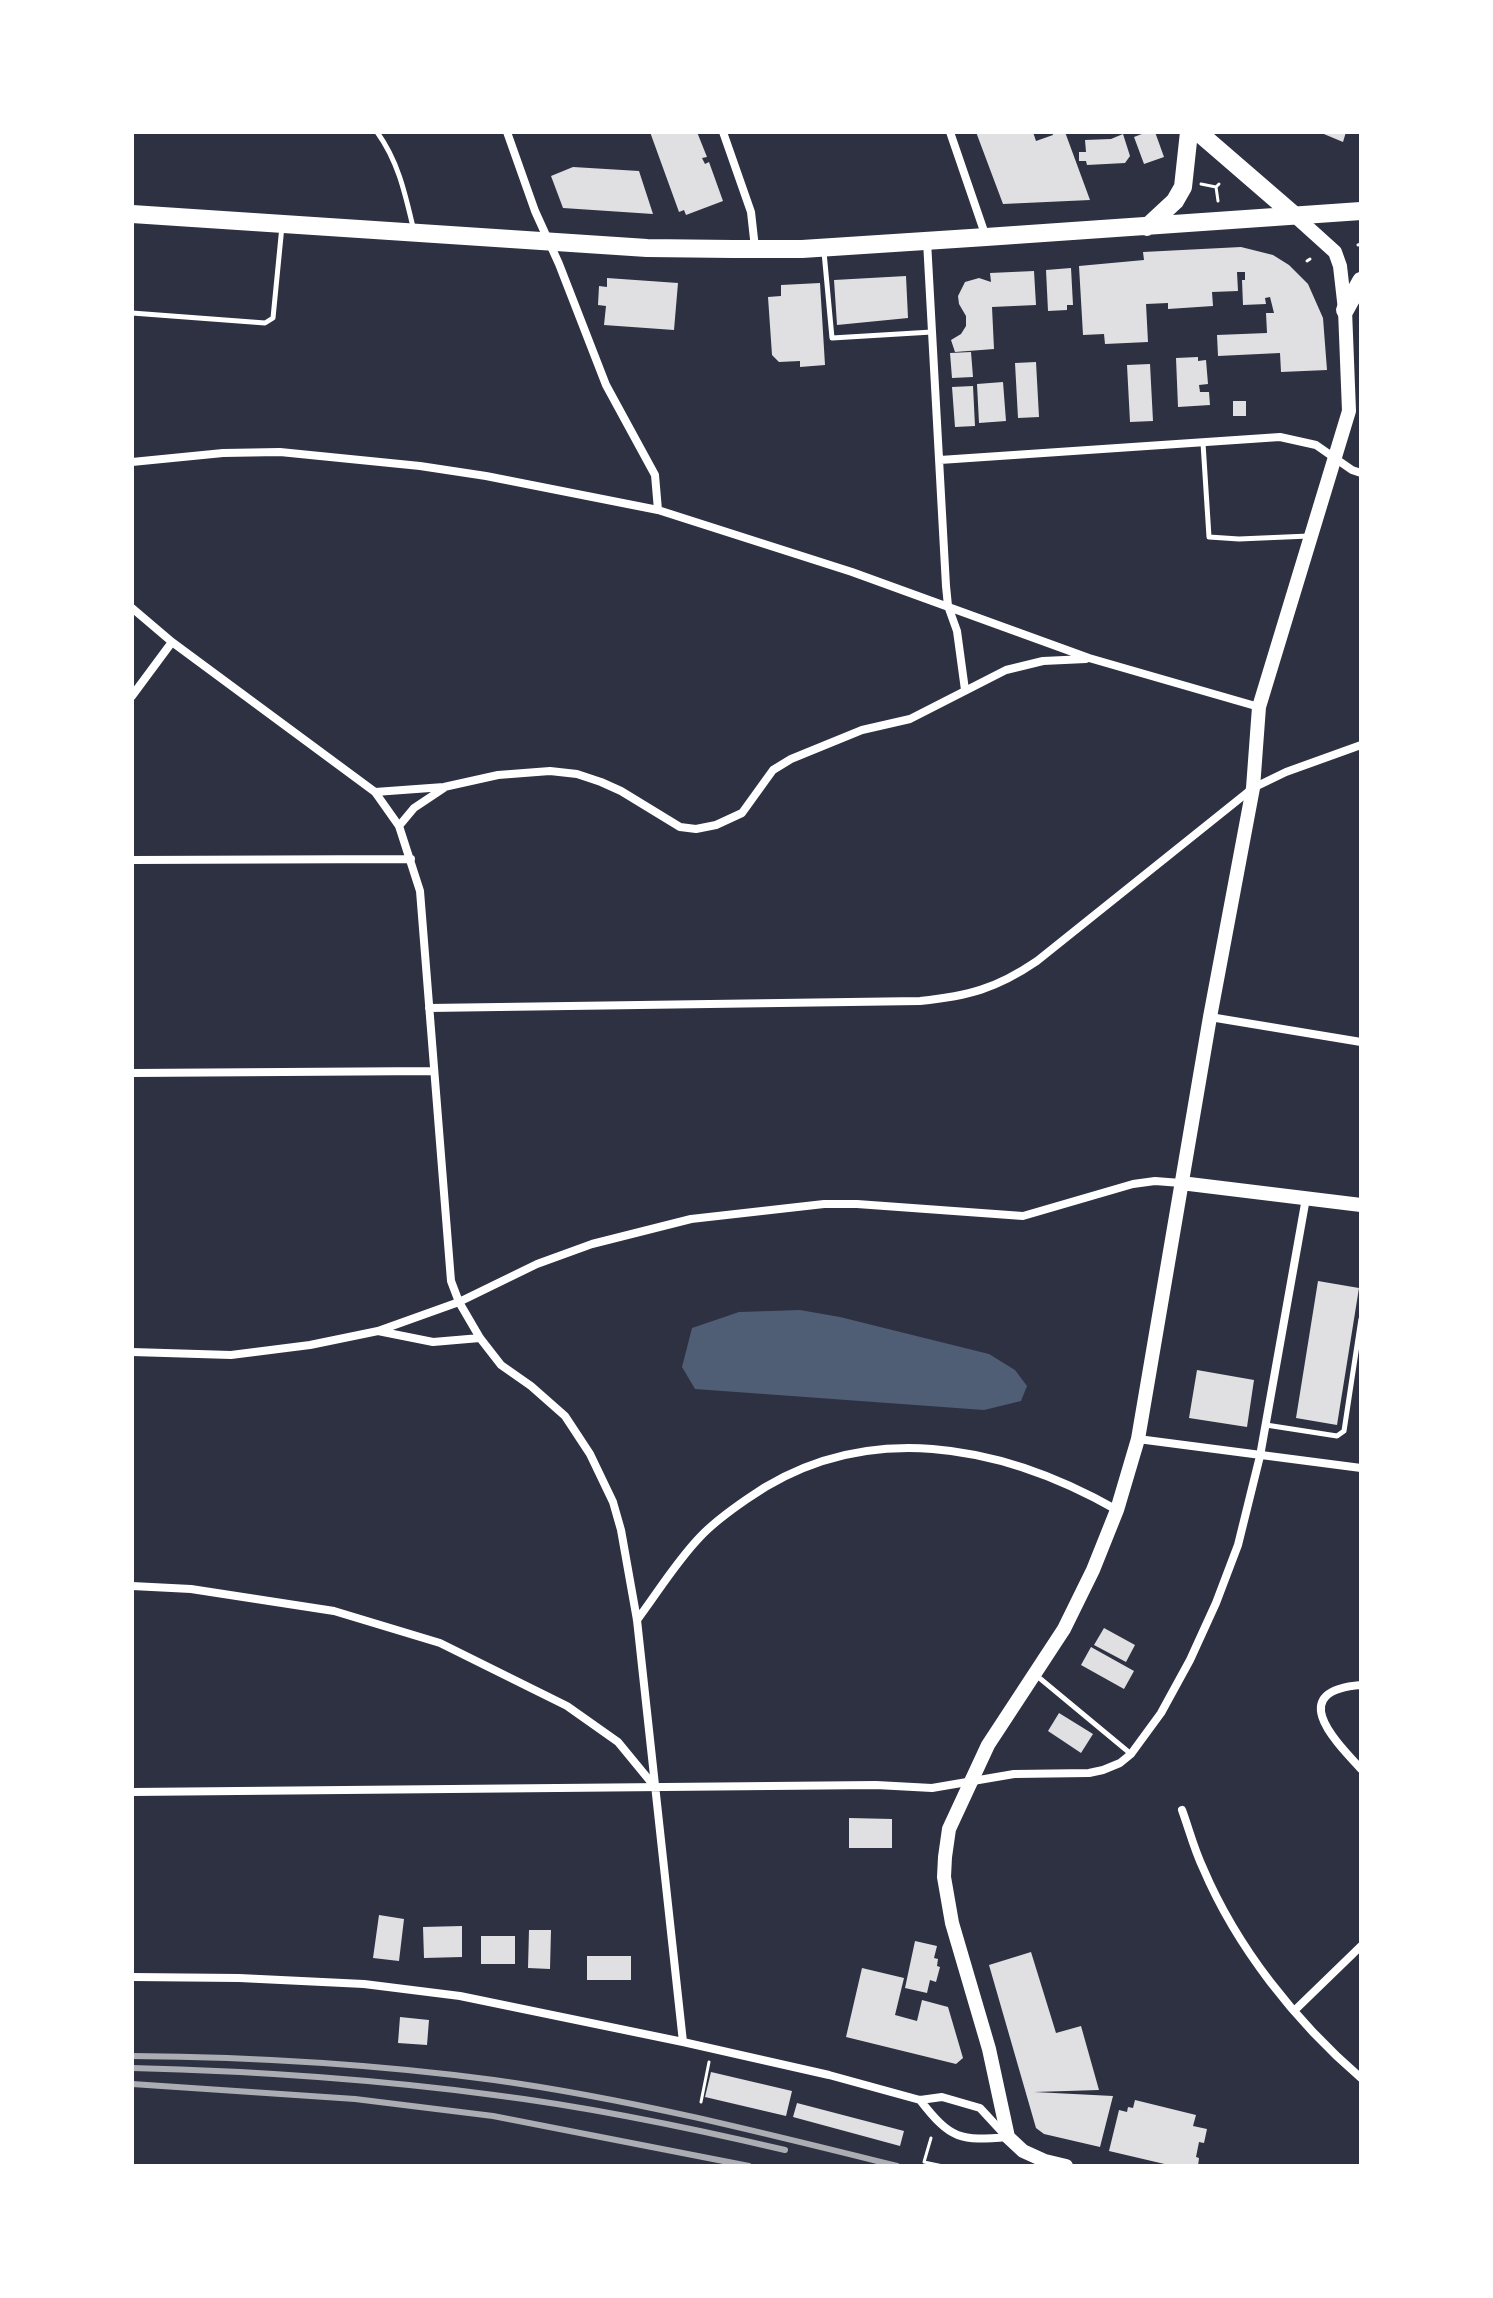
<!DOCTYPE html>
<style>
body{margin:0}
#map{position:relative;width:1493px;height:2298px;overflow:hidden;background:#2d3142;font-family:"Exo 2",sans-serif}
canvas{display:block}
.frame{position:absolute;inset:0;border:134px solid #fff;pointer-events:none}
</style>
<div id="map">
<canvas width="1493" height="2298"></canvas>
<div class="frame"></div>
</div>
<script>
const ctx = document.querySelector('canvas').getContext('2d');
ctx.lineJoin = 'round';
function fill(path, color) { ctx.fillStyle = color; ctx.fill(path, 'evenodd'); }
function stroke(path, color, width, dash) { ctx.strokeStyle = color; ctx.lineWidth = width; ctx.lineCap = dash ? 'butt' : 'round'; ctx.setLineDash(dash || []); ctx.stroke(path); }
const water = new Path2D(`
 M800,1310l40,7 149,37 26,16 12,16 -6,15 -37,9 -289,-21 -13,-22 10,-39 47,-16z`);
const building = new Path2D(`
 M650,132h47l10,25 -5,1 3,6 4,-2 14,39 -37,14 -2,-5 -5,2z
 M976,132h57l3,9 17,-6 -1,-3h13l25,68 -87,4z
 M1147,132h8l9,25 -20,7 -10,-27z
 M1319,132h27l-3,10z
 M1123,134l7,22 -5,7 -38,2 -1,-4h-7v-9h7l-1,-12 26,-1z
 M573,167l66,4 14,43 -90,-6 -12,-32z
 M1241,247l32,8 16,10 19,19 15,34 4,52 -46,2 -1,-19 -62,3 -1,-21 50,-2 -1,-20h8l-4,-16 -5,1 1,6 -23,1 -1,-25h3v-8h-8l1,19 -26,1 1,14 -45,3v-6l-22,1 2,38 -43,2 -1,-10 -21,1 -4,-69 65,-6 -1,-8z
 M1071,268l2,37h-6v5l-19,1 -2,-41z
 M1034,271l2,34 -44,2 2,42 -39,3 -4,-12 10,-6 5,-8v-10l-7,-12 -1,-8 7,-14 14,-4 12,4 -1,-9z
 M906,276l2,42 -71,7 -3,-45z
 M607,278l71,5 -4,47 -70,-5 2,-19 -8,-1 1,-19 8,1z
 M820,283l5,82 -25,2v-6l-21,1 -7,-7 -4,-58 13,-1v-11z
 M971,352l2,25 -21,1 -2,-25z
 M1198,357v4l8,-1 2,24 -9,1 1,7h9l1,13 -32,2 -2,-49z
 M1036,362l3,55 -21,1 -3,-55z
 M1150,364l3,57 -23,1 -3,-57z
 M1003,382l3,39 -27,2 -2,-39z
 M973,386l2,40 -20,1 -3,-40z
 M1233,401h13v15h-13z
 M1318,1281l41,7 -22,137 -41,-7z
 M1197,1370l57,10 -7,47 -58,-9z
 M1104,1628l31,17 -9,17 -32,-17z
 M1091,1647l43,24 -10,18 -43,-24z
 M1059,1713l34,21 -12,19 -33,-22z
 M849,1818l43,1v29h-43z
 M379,1915l25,4 -5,42 -26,-3z
 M462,1926v31l-38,1 -1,-31z
 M529,1930h22l-1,39 -22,-1z
 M481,1936h34v28h-34z
 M915,1941l22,5 -3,12 4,1 -1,7 3,1 -4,15 -6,-2 -3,13 -22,-5z
 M1031,1952l25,81 25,-7 18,64 -65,2 79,4 -13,51 -56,-13 -8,-6 -47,-163z
 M587,1956h44v24h-44z
 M862,1968l42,10 -9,37 22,6 5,-21 26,7 15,51 -7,6 -110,-27z
 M400,2017l29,3 -2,25 -29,-2z
 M711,2072l81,19 -6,25 -81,-19z
 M1135,2100l61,15 -3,11 14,3 -3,14 -5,-1 -3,15 3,1 -1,8h-25l-64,-15 10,-41 8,2 1,-5 5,1z
 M797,2103l107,28 -4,15 -107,-29z`);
const path = new Path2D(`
 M1201,184l15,3
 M1218,201l-2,-14 3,-3
 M1358,245l3,-1
 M1307,261l3,-2
 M701,2102l8,-40
 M931,2138l-7,24 19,4`);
const service = new Path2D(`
 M377,132c21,29 28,61 36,95
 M824,252l8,86 100,-6
 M132,313l133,10 8,-5 9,-92
 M1203,443l6,94 30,2 70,-3
 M1266,1425l71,11 7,-5 17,-112
 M1037,1676l94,78`);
const minor = new Path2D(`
 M507,132l28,79 24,53 47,121 49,90 3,35
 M723,132l28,80 4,36
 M950,132l36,105
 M927,241l19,345 2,20 9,25 8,59
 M940,460l340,-23 36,8 36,25 9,3
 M132,462l91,-9 57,-1 140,14 66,10 172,34 194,62 237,86 170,49
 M132,608l40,34 203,150 24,34 21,65 31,390 8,21 21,36 21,27 30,21 34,30 25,38 23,48 8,28 16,90 46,422
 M132,696l40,-54
 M375,792l69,-5 54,-12 52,-4 27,3 24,8 20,9 59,36 16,2 20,-4 26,-12 31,-43 18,-11 71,-29 48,-11 96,-49 37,-9 43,-2
 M399,826l15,-18 30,-20
 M132,860l279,-1
 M429,1008l491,-7c48,-5 76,-12 117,-40l216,-173 33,-16 75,-27
 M1210,1017l151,25
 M132,1073l302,-2
 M378,1331l81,-29 78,-38 55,-20 99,-25 133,-15h33l166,12 110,-32 22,-3 26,2
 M132,1352l99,3 79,-10 68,-14 55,11 47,-4
 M1138,1439l223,29
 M132,1586l59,3 143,22 106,32 127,63 51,36 37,45
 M637,1620c21,-28 39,-58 63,-83 14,-15 31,-27 47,-38 117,-82 254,-55 370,11
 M1361,1685c-75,6 -27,55 0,84
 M132,1792l744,-7 56,3 82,-14 75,-1 14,-3 17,-7 11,-9 30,-41 29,-53 26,-57 22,-58 22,-89 46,-258
 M1182,1810c7,19 12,39 21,58 34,80 93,154 158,210
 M132,1977l107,1 125,6 96,12 223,46 146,33 91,25 22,-3 38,11 24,26
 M1294,2011l67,-65
 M920,2100c31,40 40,41 88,37`);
const tertiary = new Path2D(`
 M1181,1183l180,22
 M1066,2166l-21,-5 -22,-10 -15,-14 -19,-88 -37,-126 -8,-46 1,-20 4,-28 39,-84 76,-116 29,-59 24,-60 21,-71 72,-422 43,-229 6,-81 90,-296 -4,-101 -5,-44 -5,-14 -41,-37`);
const primary = new Path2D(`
 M1198,132l96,83
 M132,214l515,34 86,1h69l184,-12 375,-26
 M1147,227l28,-26 8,-14 6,-55
 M1345,310l16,-29`);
const rail = new Path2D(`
 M132,2056c121,1 242,8 362,24 136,19 270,53 403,86
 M132,2068c121,3 242,11 362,27 96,12 197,33 291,55
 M132,2084l223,15 138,17 256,50`);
fill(water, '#4f5d75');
fill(building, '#e0e0e3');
stroke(path, '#fff', 3);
stroke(service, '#fff', 5);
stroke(minor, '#fff', 8);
stroke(tertiary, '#fff', 14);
stroke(primary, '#fff', 18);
stroke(rail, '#abadb3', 6);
</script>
